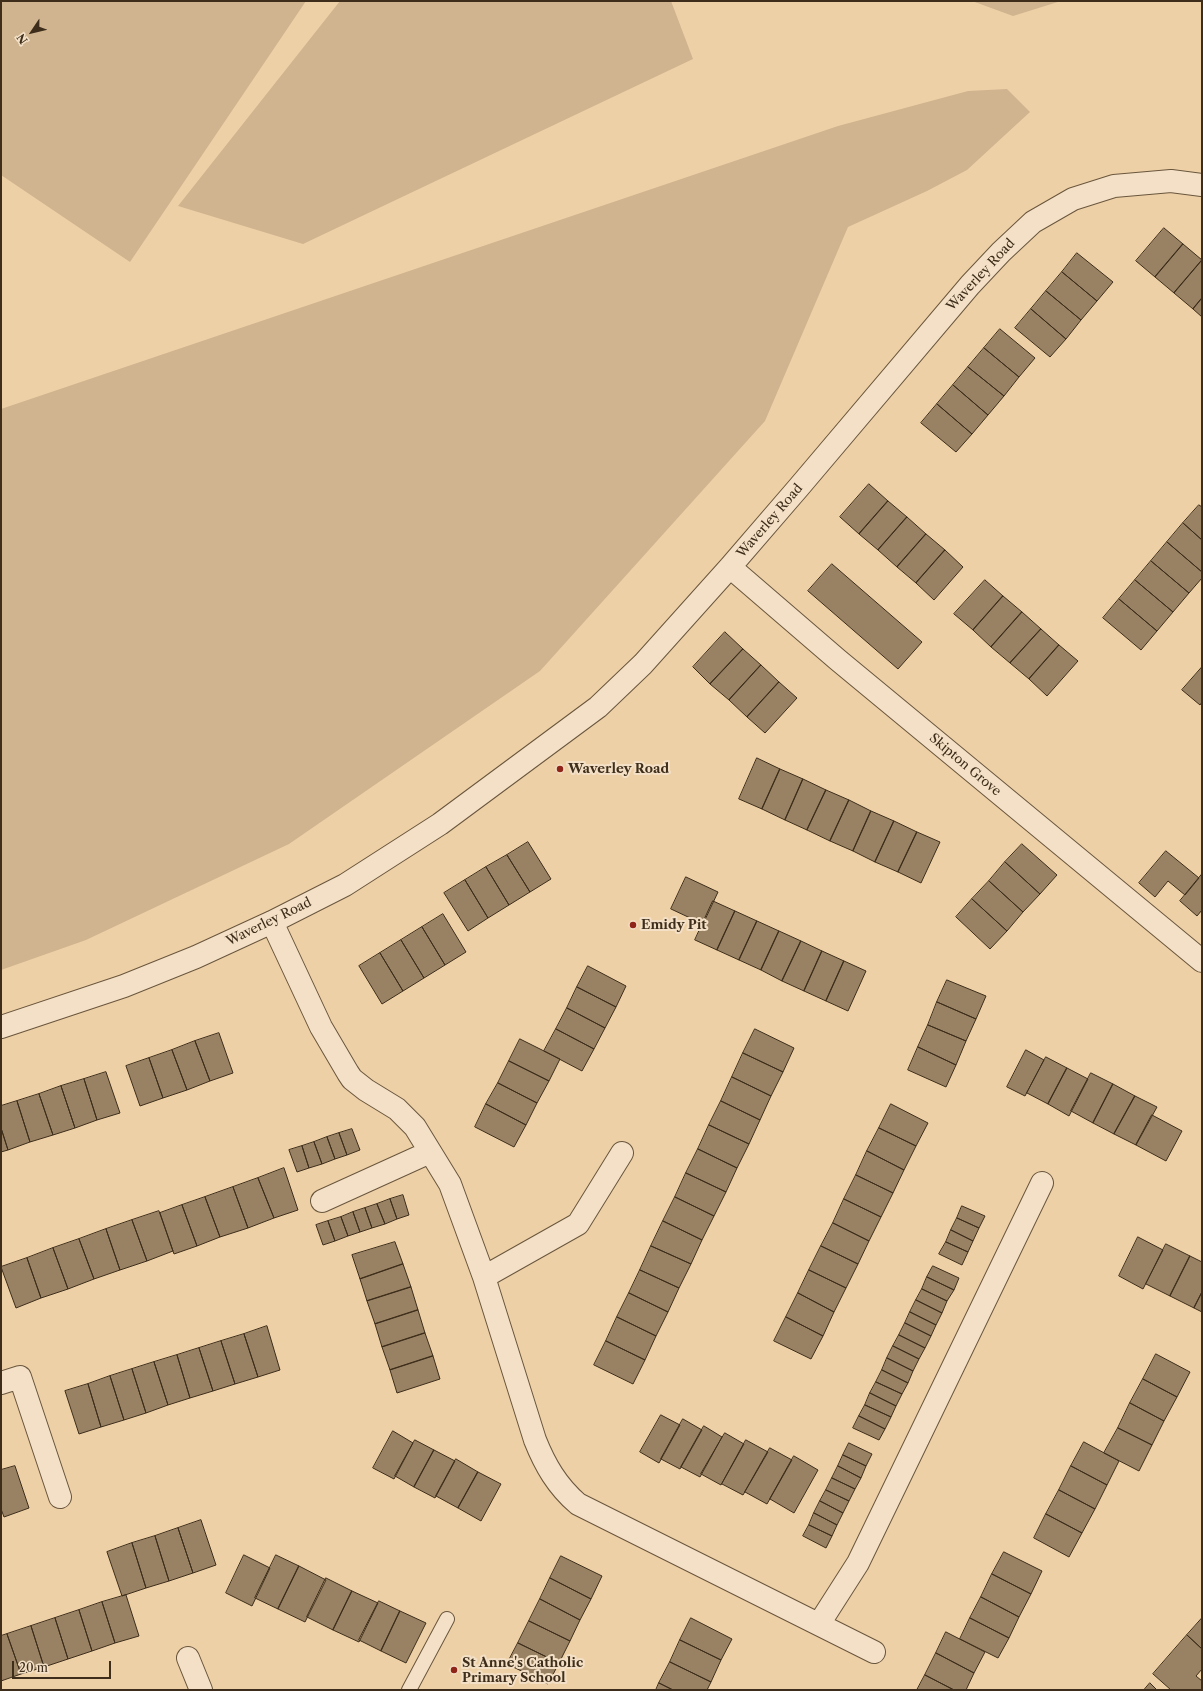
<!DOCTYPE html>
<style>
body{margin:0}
#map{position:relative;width:1203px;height:1691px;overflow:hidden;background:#eed0a7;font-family:"Libre Caslon Text",serif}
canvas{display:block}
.frame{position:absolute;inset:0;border:2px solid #3d2d1a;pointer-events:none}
.north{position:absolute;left:12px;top:12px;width:40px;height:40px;-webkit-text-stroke:3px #f4e0c6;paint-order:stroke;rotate:235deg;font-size:11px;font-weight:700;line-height:16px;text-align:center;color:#3d2d1a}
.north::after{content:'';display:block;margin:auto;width:14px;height:18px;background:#3d2d1a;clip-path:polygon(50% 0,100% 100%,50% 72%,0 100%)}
.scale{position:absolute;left:12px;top:1661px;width:99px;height:18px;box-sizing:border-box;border:2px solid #3d2d1a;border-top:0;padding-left:5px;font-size:12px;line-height:14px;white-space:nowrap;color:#3d2d1a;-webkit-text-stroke:3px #f4e0c6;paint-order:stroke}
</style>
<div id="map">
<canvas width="1203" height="1691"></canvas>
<div class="frame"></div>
<div class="north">N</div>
<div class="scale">20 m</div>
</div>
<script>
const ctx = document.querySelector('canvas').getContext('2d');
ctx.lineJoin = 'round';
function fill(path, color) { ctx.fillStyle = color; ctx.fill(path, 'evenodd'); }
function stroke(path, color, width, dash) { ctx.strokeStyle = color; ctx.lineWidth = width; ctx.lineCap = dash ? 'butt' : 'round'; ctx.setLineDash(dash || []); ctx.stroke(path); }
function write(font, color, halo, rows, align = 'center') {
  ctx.font = font + ' "Libre Caslon Text",serif'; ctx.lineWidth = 4; ctx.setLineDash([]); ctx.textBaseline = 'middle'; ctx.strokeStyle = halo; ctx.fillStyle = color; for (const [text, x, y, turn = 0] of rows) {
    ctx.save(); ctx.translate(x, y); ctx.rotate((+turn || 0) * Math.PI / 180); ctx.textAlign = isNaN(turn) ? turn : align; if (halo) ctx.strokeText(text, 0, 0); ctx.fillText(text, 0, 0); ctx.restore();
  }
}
const green = new Path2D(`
 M1,1h305l-176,261 -129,-87z
 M340,1h331l22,58 -390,185 -125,-38z
 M972,1h89l-48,15z
 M1007,89l23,23 -63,58 -40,21 -79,36 -83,194 -225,250 -251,173 -203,96 -85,30v-561l837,-283 130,-35z`);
const building = new Path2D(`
 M1164,228l19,16 -28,33 -19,-16z
 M1183,244l19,16 -28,33 -19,-16z
 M1077,253l36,29 -16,19 -35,-29z
 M1202,260v38l-9,11 -19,-16z
 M1062,272l35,29 -16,19 -35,-29z
 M1046,291l35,29 -15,19 -35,-30z
 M1202,298v19l-9,-8z
 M1031,309l35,30 -16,18 -35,-29z
 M1000,329l35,29 -16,19 -35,-29z
 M984,348l35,29 -15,19 -36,-29z
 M968,367l36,29 -16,19 -35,-30z
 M953,385l35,30 -16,19 -35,-30z
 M937,404l35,30 -16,18 -35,-29z
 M869,484l19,17 -29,33 -19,-17z
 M888,501l19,16 -29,33 -19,-16z
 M1199,505l3,2v33l-19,-17z
 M907,517l19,17 -29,33 -19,-17z
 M1183,523l19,17v32l-35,-30z
 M926,534l19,16 -29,33 -19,-16z
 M1167,542l35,30v6l-13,15 -38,-32z
 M945,550l18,17 -29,33 -18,-17z
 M1151,561l38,32 -16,19 -38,-32z
 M832,564l90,78 -24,27 -90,-78z
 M985,580l18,16 -30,34 -19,-16z
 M1135,580l38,32 -16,19 -38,-32z
 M1003,596l19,16 -31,35 -18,-17z
 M1119,599l38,32 -16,19 -38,-32z
 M1022,612l19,17 -31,34 -19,-16z
 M1041,629l18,16 -30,34 -19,-16z
 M725,632l18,17 -33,35 -17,-17z
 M1059,645l19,16 -31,35 -18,-17z
 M743,649l18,16 -32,35 -19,-16z
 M761,665l18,17 -32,35 -18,-17z
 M1202,667v35l-2,3 -18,-15z
 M779,682l18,16 -32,35 -18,-16z
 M757,758l23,11 -18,40 -23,-10z
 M780,769l23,10 -18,41 -23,-11z
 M803,779l23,11 -19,40 -22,-10z
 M826,790l23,10 -19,41 -23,-11z
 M849,800l22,11 -18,40 -23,-10z
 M871,811l23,10 -19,41 -22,-11z
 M894,821l23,11 -19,40 -23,-10z
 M917,832l23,10 -19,41 -23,-11z
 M528,842l23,37 -21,13 -23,-37z
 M1022,844l35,31 -17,19 -35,-32z
 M1166,851l33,27 -14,17 -17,-14 -13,16 -16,-14z
 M507,855l23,37 -21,13 -23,-38z
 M1005,862l35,32 -17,18 -34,-31z
 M486,867l23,38 -21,13 -23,-38z
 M1202,874v36l-5,6 -17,-15z
 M686,877l32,15 -15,32 -32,-15z
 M465,880l23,38 -20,13 -24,-38z
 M989,881l34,31 -16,19 -35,-32z
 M972,899l35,32 -17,18 -34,-32z
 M713,901l22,10 -18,39 -22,-10z
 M735,911l22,10 -18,39 -22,-10z
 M443,914l23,38 -21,13 -23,-38z
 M757,921l22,10 -18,39 -22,-10z
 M422,927l23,38 -21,13 -23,-38z
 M779,931l22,10 -19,40 -21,-11z
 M401,940l23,38 -21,13 -23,-38z
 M801,941l21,10 -18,40 -22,-10z
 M822,951l22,10 -18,40 -22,-10z
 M380,953l23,38 -21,13 -23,-38z
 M844,961l22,10 -18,40 -22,-10z
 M588,966l38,20 -10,21 -39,-20z
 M947,980l39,16 -10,23 -39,-17z
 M577,987l39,20 -11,21 -38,-20z
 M937,1002l39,17 -10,22 -38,-16z
 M567,1008l38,20 -11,21 -38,-20z
 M928,1025l38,16 -10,24 -38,-18z
 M556,1029l38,20 -12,22 -38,-20z
 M755,1029l39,19 -11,24 -40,-19z
 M219,1033l14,40 -23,8 -15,-40z
 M520,1039l40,20 -11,22 -40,-20z
 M195,1041l15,40 -23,9 -15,-40z
 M918,1047l38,18 -10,22 -38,-17z
 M172,1050l15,40 -24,8 -14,-40z
 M1026,1050l18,10 -19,36 -18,-9z
 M743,1053l40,19 -12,24 -39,-19z
 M1046,1057l21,11 -19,36 -21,-11z
 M149,1058l14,40 -23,8 -14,-40z
 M509,1061l40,20 -12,22 -39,-20z
 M1067,1068l21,11 -19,37 -21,-12z
 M106,1072l14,41 -23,7 -13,-41z
 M1091,1073l22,11 -20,39 -22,-12z
 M732,1077l39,19 -11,24 -39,-19z
 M84,1079l13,41 -22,8 -14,-42z
 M498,1083l39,20 -11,22 -40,-21z
 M1113,1084l22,12 -21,38 -21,-11z
 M61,1086l14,42 -22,7 -14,-41z
 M39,1094l14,41 -23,7 -13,-41z
 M1135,1096l22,11 -21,38 -22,-11z
 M17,1101l13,41 -22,8 -7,-22v-22z
 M721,1101l39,19 -11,24 -40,-19z
 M486,1104l40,21 -12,22 -39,-20z
 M891,1104l37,19 -12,23 -37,-18z
 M1152,1115l30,16 -16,30 -30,-16z
 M709,1125l40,19 -12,24 -39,-19z
 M1,1128l7,22 -7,2z
 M879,1128l37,18 -12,24 -37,-19z
 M352,1129l8,21 -13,5 -8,-22z
 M339,1133l8,22 -12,4 -8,-22z
 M327,1137l8,22 -13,5 -8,-22z
 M314,1142l8,22 -13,4 -7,-22z
 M302,1146l7,22 -12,4 -8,-22z
 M698,1149l39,19 -11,24 -40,-19z
 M867,1151l37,19 -11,23 -37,-18z
 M284,1168l14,42 -24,8 -16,-40z
 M686,1173l40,19 -12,24 -39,-19z
 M856,1175l37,18 -12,24 -37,-18z
 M258,1178l16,40 -26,10 -15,-41z
 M233,1187l15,41 -28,9 -15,-40z
 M403,1195l6,20 -12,4 -7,-20z
 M205,1197l15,40 -23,9 -15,-41z
 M675,1197l39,19 -12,24 -39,-19z
 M390,1199l7,20 -12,5 -8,-20z
 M844,1199l37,18 -12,24 -36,-18z
 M377,1204l8,20 -13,4 -7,-20z
 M182,1205l15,41 -23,8 -14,-41z
 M962,1206l23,10 -6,12 -22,-10z
 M365,1208l7,20 -12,4 -7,-20z
 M159,1211l14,40 -26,10 -15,-41z
 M353,1212l7,20 -12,4 -7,-19z
 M341,1217l7,19 -13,5 -7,-20z
 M957,1218l22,10 -6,13 -22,-11z
 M132,1220l15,41 -27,9 -14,-41z
 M328,1221l7,20 -12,4 -7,-20z
 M663,1221l39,19 -11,24 -40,-18z
 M833,1223l36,18 -11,23 -37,-18z
 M106,1229l14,41 -26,9 -15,-40z
 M951,1230l22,11 -5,11 -22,-10z
 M1138,1237l25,13 -20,39 -24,-13z
 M79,1239l15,40 -26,10 -15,-41z
 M395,1242l8,22 -43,15 -8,-24z
 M946,1242l22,10 -6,13 -23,-11z
 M1166,1244l24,12 -20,40 -24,-12z
 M651,1246l40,18 -12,24 -39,-18z
 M821,1246l37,18 -12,24 -37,-18z
 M53,1248l15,41 -27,9 -14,-40z
 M1190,1256l12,6v30l-8,16 -24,-12z
 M27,1258l14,40 -25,10 -15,-41z
 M403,1264l8,23 -44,14 -7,-22z
 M933,1266l26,12 -5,12 -27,-13z
 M640,1270l39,18 -11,24 -39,-19z
 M809,1270l37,18 -12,24 -36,-19z
 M927,1277l27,13 -7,11 -25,-12z
 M411,1287l7,23 -43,14 -8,-23z
 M922,1289l25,12 -5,12 -26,-13z
 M1202,1292v20l-8,-4z
 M629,1293l39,19 -12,24 -39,-19z
 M798,1293l36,19 -11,24 -37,-19z
 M916,1300l26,13 -6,12 -26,-13z
 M418,1310l7,23 -43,14 -7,-23z
 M910,1312l26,13 -5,11 -26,-13z
 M617,1317l39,19 -11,24 -39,-19z
 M786,1317l37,19 -12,23 -37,-18z
 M905,1323l26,13 -6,12 -26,-13z
 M267,1326l13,44 -22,7 -14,-43z
 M425,1333l8,23 -43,14 -8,-23z
 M244,1334l14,43 -23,7 -14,-43z
 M899,1335l26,13 -6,11 -26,-13z
 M221,1341l14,43 -22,7 -14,-43z
 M606,1341l39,19 -12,24 -39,-19z
 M893,1346l26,13 -6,12 -26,-13z
 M199,1348l14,43 -23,7 -13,-43z
 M1156,1354l34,18 -13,25 -34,-18z
 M177,1355l13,43 -22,7 -14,-43z
 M433,1356l7,23 -43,14 -7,-23z
 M887,1358l26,13 -5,12 -26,-13z
 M154,1362l14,43 -22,8 -14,-44z
 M132,1369l14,44 -22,7 -14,-44z
 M882,1370l26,13 -6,11 -26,-12z
 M110,1376l14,44 -23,7 -13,-43z
 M1143,1379l34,18 -13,24 -34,-18z
 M876,1382l26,12 -6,12 -26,-13z
 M88,1384l13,43 -22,7 -14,-43z
 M870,1393l26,13 -5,11 -26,-12z
 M1130,1403l34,18 -12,24 -34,-17z
 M865,1405l26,12 -6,12 -26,-13z
 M661,1415l19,10 -21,38 -19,-11z
 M859,1416l26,13 -6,11 -26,-12z
 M683,1419l19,11 -22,39 -19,-10z
 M704,1426l18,11 -22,40 -19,-10z
 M1118,1428l34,17 -13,26 -35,-18z
 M393,1431l20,12 -19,36 -21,-11z
 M725,1433l19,11 -23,41 -20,-11z
 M415,1440l19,10 -20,37 -19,-11z
 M746,1440l22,12 -25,43 -21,-11z
 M1084,1442l35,19 -12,24 -36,-19z
 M849,1443l23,11 -6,12 -23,-11z
 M770,1448l22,12 -25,44 -22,-12z
 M434,1450l21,11 -20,37 -21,-11z
 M843,1455l23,11 -5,12 -23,-12z
 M794,1456l24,14 -24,43 -24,-14z
 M456,1459l22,13 -20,36 -22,-12z
 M15,1466l14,42 -25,9 -3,-8v-39z
 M838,1466l23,12 -6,11 -23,-11z
 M1071,1466l36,19 -12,24 -36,-19z
 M478,1472l23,12 -20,37 -23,-13z
 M832,1478l23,11 -6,12 -23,-11z
 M826,1490l23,11 -6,12 -23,-12z
 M1059,1490l36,19 -13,24 -36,-19z
 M820,1501l23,12 -6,12 -23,-12z
 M814,1513l23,12 -5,11 -23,-11z
 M1046,1514l36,19 -13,24 -35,-19z
 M201,1520l15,45 -23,8 -15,-45z
 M809,1525l23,11 -6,12 -23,-12z
 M178,1528l15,45 -24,8 -14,-45z
 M155,1536l14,45 -23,7 -14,-45z
 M132,1543l14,45 -24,8 -15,-44z
 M1004,1552l38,19 -11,23 -39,-20z
 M244,1555l26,13 -18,38 -26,-13z
 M276,1555l23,11 -21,43 -23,-11z
 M561,1556l41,20 -11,23 -41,-21z
 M299,1566l27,14 -21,42 -27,-13z
 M992,1574l39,20 -12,23 -38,-20z
 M326,1578l26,13 -19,39 -26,-13z
 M550,1578l41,21 -11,21 -40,-21z
 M352,1591l26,12 -19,39 -26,-12z
 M126,1595l13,41 -24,7 -13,-41z
 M981,1597l38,20 -10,21 -39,-20z
 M540,1599l40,21 -10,21 -41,-20z
 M379,1601l21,10 -19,40 -22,-11z
 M102,1602l13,41 -23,8 -13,-41z
 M79,1610l13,41 -24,8 -13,-41z
 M400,1611l26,12 -20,40 -25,-12z
 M55,1618l13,41 -24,8 -13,-41z
 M691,1618l41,21 -11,21 -41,-20z
 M970,1618l39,20 -11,20 -38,-19z
 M1202,1618v31l-15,-14z
 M529,1621l41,20 -11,22 -41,-20z
 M31,1626l13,41 -23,7 -14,-40z
 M946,1632l39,20 -11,21 -38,-20z
 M7,1634l14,40 -20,7v-45z
 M1187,1635l15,14v20l-6,7 6,5v9h-31l-18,-16z
 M680,1640l41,20 -10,22 -41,-20z
 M518,1643l41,20 -11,21 -41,-20z
 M936,1653l38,20 -8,17h-12l-29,-15z
 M670,1662l41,20 -4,8h-34l-14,-7z
 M925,1675l29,15h-37z
 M659,1683l14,7h-17z
 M1150,1683l7,7h-13z`);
const lane = new Path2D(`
 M409,1690l38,-71`);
const street = new Path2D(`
 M730,567l108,93 364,301
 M272,922l49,105 27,46 4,6 14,11 31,19 18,18 35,57 34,93 51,163c10,25 22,46 43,64l296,148
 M1,1027l123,-41 72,-29 76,-35 73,-37 95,-61 158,-117 45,-43 87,-97 69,-80 171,-202 31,-33 32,-30 40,-23 41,-13 57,-5 31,4
 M322,1201l108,-49
 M484,1277l94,-53 44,-71
 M1,1383l19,-6 40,120
 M819,1624l39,-61 184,-380
 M188,1658l13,32`);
const markers = [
 [560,769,4,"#8f2418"],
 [633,925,4,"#8f2418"],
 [454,1670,4,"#8f2418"]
];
const streetNames = [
 ["Waverley Road",981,275,-47],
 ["Waverley Road",770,521,-49],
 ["Skipton Grove",965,765,40],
 ["Waverley Road",269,922,-26]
];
const poiNames = [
 ["Waverley Road",568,769],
 ["Emidy Pit",641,925],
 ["St Anne's Catholic",462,1663],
 ["Primary School",462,1678]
];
fill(green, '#d0b48f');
fill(building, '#998263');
stroke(building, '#3d2d1a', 1);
stroke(lane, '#69563d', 16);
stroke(street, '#69563d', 24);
stroke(lane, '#f4e0c6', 14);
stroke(street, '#f4e0c6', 22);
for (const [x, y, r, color] of markers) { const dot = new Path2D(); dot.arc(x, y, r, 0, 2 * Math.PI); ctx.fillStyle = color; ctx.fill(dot); stroke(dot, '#f4e0c6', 1.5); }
write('13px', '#3d2d1a', '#f4e0c6', streetNames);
write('bold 13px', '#3d2d1a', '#f4e0c6', poiNames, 'left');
</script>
